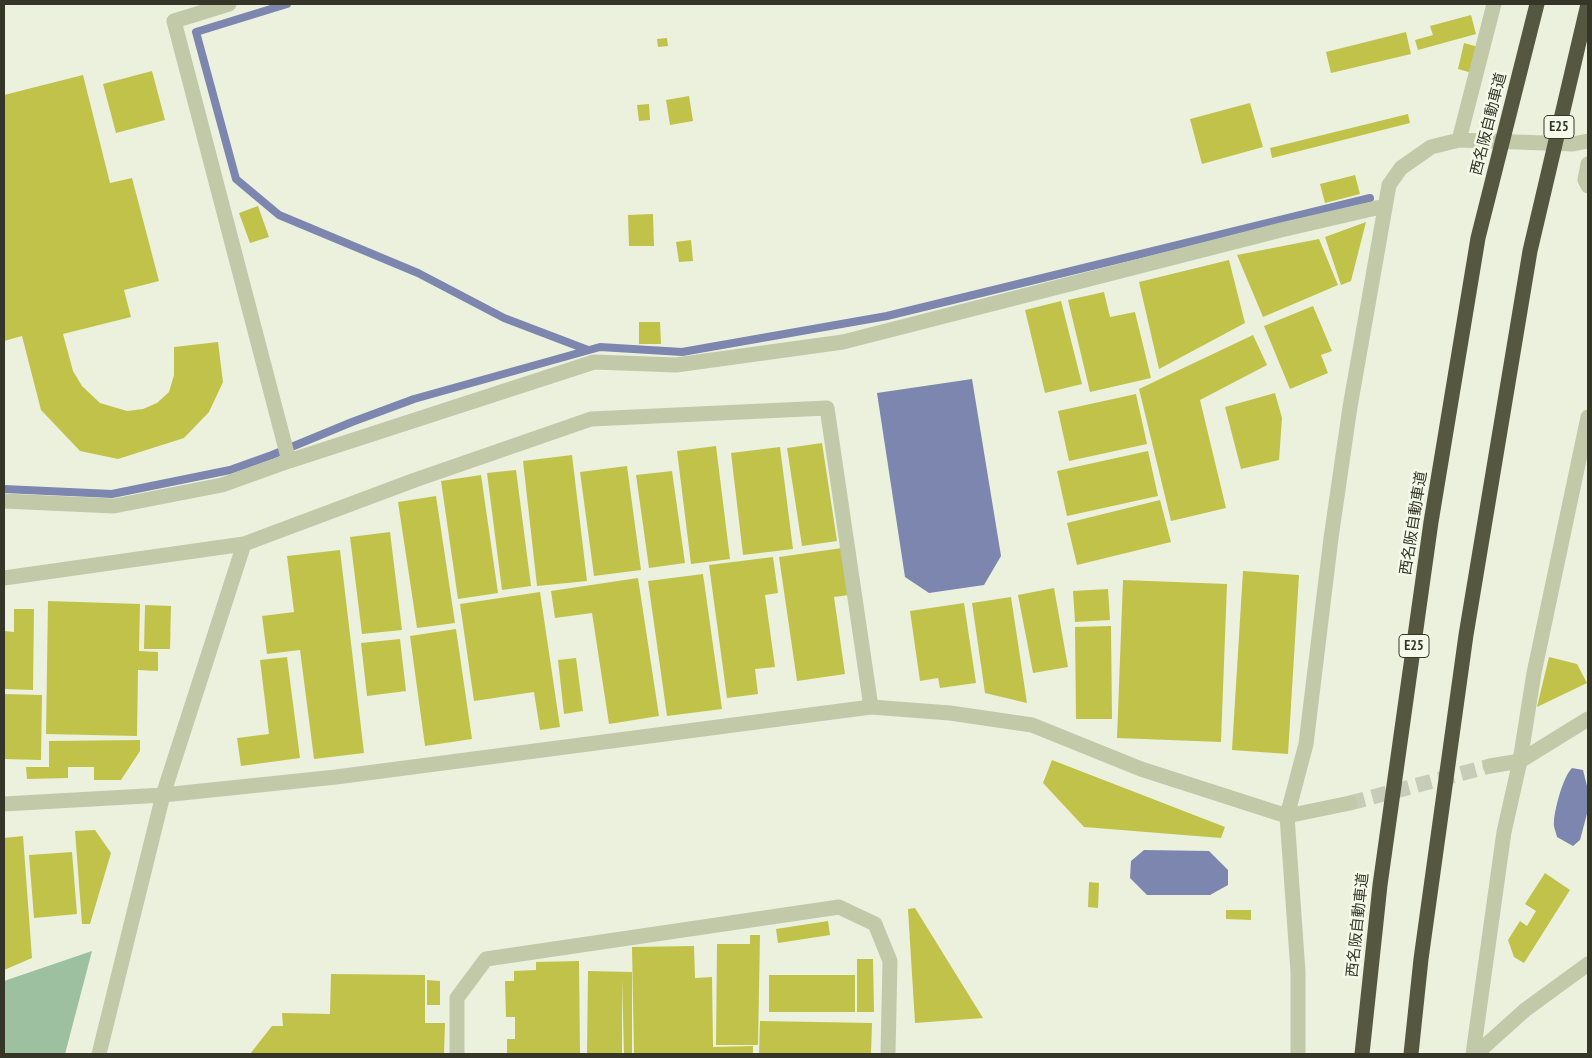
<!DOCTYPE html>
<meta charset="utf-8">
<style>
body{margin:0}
#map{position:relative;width:1592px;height:1058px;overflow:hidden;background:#ebf1dd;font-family:"PT Sans Narrow",sans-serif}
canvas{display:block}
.frame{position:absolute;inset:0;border:5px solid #353628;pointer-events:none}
</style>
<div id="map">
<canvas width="1592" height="1058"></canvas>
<div class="frame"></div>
</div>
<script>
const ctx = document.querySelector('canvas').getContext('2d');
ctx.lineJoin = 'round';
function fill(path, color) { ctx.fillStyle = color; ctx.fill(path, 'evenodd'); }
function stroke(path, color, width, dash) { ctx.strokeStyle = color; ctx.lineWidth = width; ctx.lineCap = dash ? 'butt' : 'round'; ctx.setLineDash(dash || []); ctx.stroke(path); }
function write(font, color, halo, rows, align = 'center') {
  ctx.font = font + ' "PT Sans Narrow","Noto Sans JP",sans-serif'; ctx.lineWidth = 5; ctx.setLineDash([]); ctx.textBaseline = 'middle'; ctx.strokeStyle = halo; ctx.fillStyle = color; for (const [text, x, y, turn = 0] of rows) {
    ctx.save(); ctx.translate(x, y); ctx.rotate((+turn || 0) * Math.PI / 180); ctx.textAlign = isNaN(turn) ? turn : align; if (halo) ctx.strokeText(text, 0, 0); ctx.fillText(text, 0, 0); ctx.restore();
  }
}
const green = new Path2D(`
 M92,951l-27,103h-61v-73z`);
const water = new Path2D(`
 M972,379l29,177 -17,29 -55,8 -24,-16 -28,-184z
 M1572,768l11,2 5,20v20l-8,30 -7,6 -16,-9c-1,-5 -4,-11 -3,-16 1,-13 9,-44 18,-53z
 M1144,850l65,1 19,19v15l-18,10h-63l-17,-17 1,-17z`);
const stream = new Path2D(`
 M287,4l-91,28 40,147 43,36 139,58 86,45 84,32
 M4,489l108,5 118,-24 42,-15 80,-33 62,-23 186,-52 82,5 205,-36 483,-118`);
const building = new Path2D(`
 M1471,15l5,19 -58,16 -3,-10 18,-5 -3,-9z
 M1406,32l5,22 -80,19 -5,-21z
 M667,38l1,8 -10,1 -1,-8z
 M1464,43l14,4 -6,26 -14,-4z
 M152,71l13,49 -49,13 -13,-49z
 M83,75l27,108 22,-5 27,103 -35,9 7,27 -68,17 10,37 9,15 18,17 27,8 16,-2 14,-6 12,-11 5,-17v-28l44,-5 5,40 -14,30 -25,26 -66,21 -38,-8 -39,-41 -19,-74 -18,5v-246z
 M689,96l4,25 -23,4 -4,-25z
 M1250,103l13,44 -61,17 -12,-45z
 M649,104l1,16 -11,1 -2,-16z
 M1408,114l2,9 -138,35 -2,-10z
 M1355,175l5,19 -35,9 -5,-19z
 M258,206l11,31 -19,6 -11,-30z
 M653,214l1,32h-25l-1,-31z
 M1366,222l-15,59 -10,4 -16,-48z
 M1319,239l19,46 -75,32 -26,-62z
 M691,240l2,21 -14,1 -3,-20z
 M1229,260l16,63 -86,46 -20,-87z
 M1104,292l6,25 25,-5 16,66 -61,14 -22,-92z
 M1061,301l21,83 -37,9 -20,-83z
 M1313,306l19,45 -11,4 7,18 -38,16 -26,-63z
 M639,322h21l1,22h-22z
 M1253,335l14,30 -67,35 26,108 -55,13 -32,-132z
 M1275,393l7,25 -3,42 -38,9 -16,-62z
 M1136,394l11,50 -78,17 -11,-50z
 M822,443l15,98 -35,5 -15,-98z
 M716,446l14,113 -39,5 -14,-113z
 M780,447l13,102 -50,6 -12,-102z
 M1148,451l10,45 -91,20 -10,-45z
 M572,455l15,126 -50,5 -14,-125z
 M627,466l14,104 -47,6 -14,-104z
 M516,470l15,116 -29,4 -15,-117z
 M672,471l13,92 -36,5 -13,-93z
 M481,475l17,118 -40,6 -17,-118z
 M436,496l19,127 -38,5 -19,-126z
 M1160,500l11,42 -94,23 -10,-42z
 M390,532l12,98 -40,4 -12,-97z
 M842,548l7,47 -15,2 11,77 -48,7 -18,-124z
 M340,550l24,203 -50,6 -14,-109 -33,4 -5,-38 32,-4 -7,-56z
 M773,557l5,36 -13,2 10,72 -20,2 3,25 -31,4 -18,-133z
 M1243,571l56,4 -11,179 -56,-4z
 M703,574l19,135 -55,7 -19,-135z
 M638,578l21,138 -50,8 -17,-111 -37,5 -4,-27z
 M1123,580l104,4 -6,158 -104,-4z
 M1054,588l14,79 -35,6 -15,-78z
 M1108,589l2,31 -35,2 -2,-31z
 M540,592l20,135 -20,3 -6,-38 -60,9 -14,-97z
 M1011,597l16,106 -42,-10 -13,-90z
 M48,601l92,3 -1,47 19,1v19l-20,-1 -1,66 -91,-2z
 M964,603l12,80 -36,5 -2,-10 -18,3 -10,-70z
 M145,605l26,1 -1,43h-26z
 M14,609h20l-1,81 -29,-1v-58l10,1z
 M1111,626l1,93h-36l-1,-92z
 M456,629l16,110 -47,7 -15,-110z
 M400,639l6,52 -39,5 -6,-53z
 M287,657l13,101 -59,8 -4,-28 32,-4 -9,-74z
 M1549,657l28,7 10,19 -50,24z
 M576,658l7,53 -19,3 -6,-54z
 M4,694l38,1 -1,65 -37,-1z
 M140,740v11l-19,29h-27v-13h-26v11l-41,1 -1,-12h23v-26z
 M1052,760l173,67 -4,11 -137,-11 -41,-44z
 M95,830l16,23 -21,71h-8l-7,-93z
 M23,836l9,122 -28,12v-132z
 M72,852l5,62 -43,4 -5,-63z
 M1545,873l25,17 -46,73 -10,-6 -6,-17 12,-19 7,5 9,-15 -11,-7z
 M1089,882l10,1 -1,25 -10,-1z
 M915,908l68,110 -68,5 -7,-114z
 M1226,910h25v10l-25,-1z
 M828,921l2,14 -52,8 -2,-14z
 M750,935h10l-2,110h-42l1,-101h33z
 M694,946l1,32 17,-1 1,70 40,-1v8h-119l-2,-107z
 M857,959h16l1,53h-17z
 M579,961l1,93h-73v-15h8v-22h-9l-1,-36h9v-10l22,-1v-8z
 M588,971l44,1v82h-8l-2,-75v75h-35z
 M331,974l94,1v48h20l-1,31h-194l22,-28h11l-1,-13 48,1z
 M769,975h86v37h-86z
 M427,980l13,1v24h-13z
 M760,1021l112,2 -1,31h-112z`);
const minorTunnel = new Path2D(`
 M1350,803l140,-37`);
const minor = new Path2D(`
 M229,4l-55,17 115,440
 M1459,140l35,-136
 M1588,164l-3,16 3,6
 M4,501l110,5 108,-21 67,-24 305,-99 82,3 167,-23 438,-112 104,-24
 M4,578l240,-34 171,-64 176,-61 236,-11 44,299
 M1490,766l30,-5 14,-88 54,-256
 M1350,803l-63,13 19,-72 25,-206 19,-131 39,-222 12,-17 30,-21 28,-7 114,4 15,-3
 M4,804l159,-9 173,-18 535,-70 79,6 82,12 109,44 146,47 11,156v82
 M99,1054l64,-259 81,-251
 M457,1054v-56l29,-39 353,-52 36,17 15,37 -2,93
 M1473,1054l31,-222 16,-71 68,-42
 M1476,1054l49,-44 63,-46`);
const highway = new Path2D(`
 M1362,1054l18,-169 51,-363 47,-284 59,-234
 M1411,1054l10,-95 45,-324 64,-384 58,-247`);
const shields = [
 [1559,127,30],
 [1414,646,30]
];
const shieldNames = [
 ["E25",1559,127],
 ["E25",1414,646]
];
const streetNames = [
 ["西名阪自動車道",1489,124,-76],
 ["西名阪自動車道",1414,523,-81],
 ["西名阪自動車道",1358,925,-84]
];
fill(green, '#9dc0a0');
fill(water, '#7c86ae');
stroke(stream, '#7c86ae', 8);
fill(building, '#c1c24a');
stroke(minorTunnel, '#c7ccb9', 15, [15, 8]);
stroke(minor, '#c2c9a9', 15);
stroke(highway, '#555740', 15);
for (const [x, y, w] of shields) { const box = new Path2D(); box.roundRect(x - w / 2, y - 11.5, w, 23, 4); ctx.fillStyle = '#f4f9e9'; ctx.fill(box); stroke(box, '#353628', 1); }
write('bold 14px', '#353628', null, shieldNames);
write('15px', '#353628', '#f4f9e9', streetNames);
</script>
